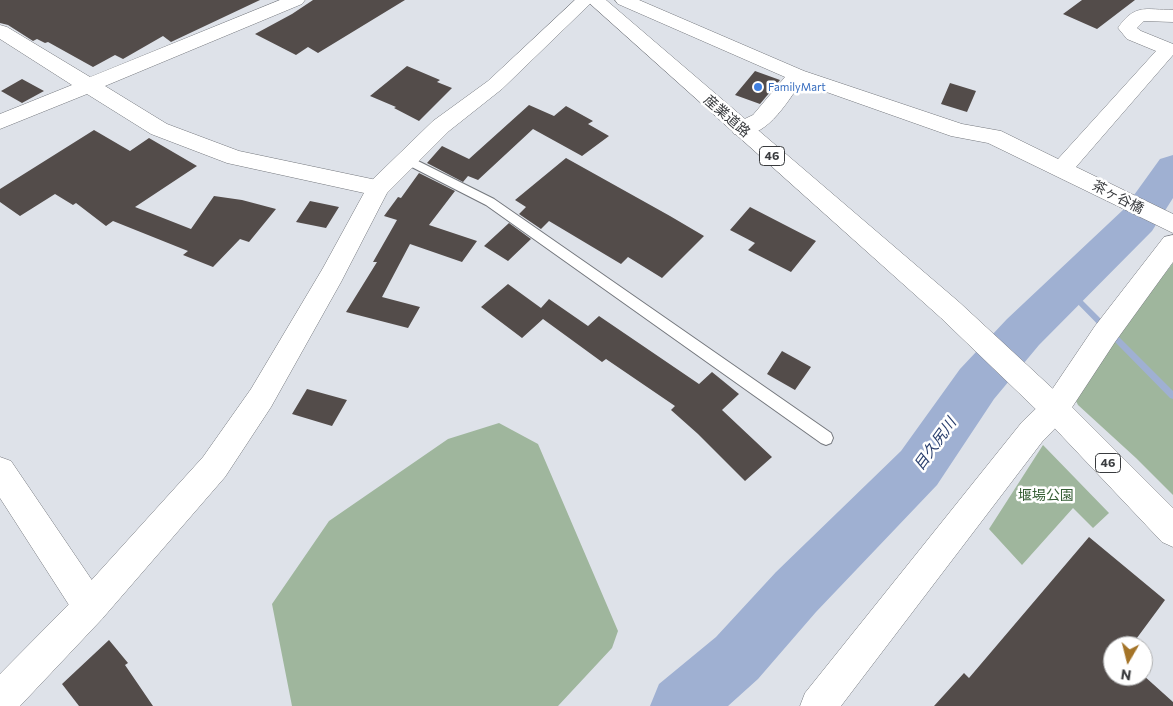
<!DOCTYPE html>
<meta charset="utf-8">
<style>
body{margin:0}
#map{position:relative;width:1173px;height:706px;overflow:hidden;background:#dee2e9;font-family:Commissioner,sans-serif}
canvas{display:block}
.north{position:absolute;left:1103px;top:636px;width:50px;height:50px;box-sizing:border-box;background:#fff;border:1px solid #b0b1b2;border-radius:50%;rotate:188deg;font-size:14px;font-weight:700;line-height:20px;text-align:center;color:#393b3e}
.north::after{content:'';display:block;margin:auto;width:18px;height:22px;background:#a47428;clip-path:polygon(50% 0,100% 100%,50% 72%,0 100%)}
</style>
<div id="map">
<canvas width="1173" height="706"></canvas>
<div class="north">N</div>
</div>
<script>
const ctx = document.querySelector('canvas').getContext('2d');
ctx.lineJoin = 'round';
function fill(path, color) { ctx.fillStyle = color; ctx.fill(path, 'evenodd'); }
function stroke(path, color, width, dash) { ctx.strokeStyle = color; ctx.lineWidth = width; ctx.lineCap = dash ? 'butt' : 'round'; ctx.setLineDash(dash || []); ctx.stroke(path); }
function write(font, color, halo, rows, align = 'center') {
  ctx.font = font + ' Commissioner,"Noto Sans JP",sans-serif'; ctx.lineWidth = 5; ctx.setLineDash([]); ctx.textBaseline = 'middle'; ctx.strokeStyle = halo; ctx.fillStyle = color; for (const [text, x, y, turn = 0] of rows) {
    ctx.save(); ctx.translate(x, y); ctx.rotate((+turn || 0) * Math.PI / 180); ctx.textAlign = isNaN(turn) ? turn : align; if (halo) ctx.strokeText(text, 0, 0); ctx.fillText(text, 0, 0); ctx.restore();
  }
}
const green = new Path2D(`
 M1173,263v232l-37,-37 -58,-53 -4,-8 60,-84z
 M499,423l39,21 80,187 -6,17 -54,58h-266l-20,-102 57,-83 119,-82z
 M1043,445l66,68 -16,15 -20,-20 -51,57 -33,-36z`);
const stream = new Path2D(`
 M1067,286l2,1 104,104v8l-3,-1 -105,-107 -2,-2z`);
const river = new Path2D(`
 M1173,155v43l-21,33 -113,114 -45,54 -57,86 -121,127 -58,67 -30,27h-78l9,-22 57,-47 60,-65 125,-121 59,-82 47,-50 117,-110 36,-50z`);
const building = new Path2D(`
 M0,0h260l-89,42 -8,-6 -40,23 -8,-4 -22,12 -45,-25 -3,1 -8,-4 -4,2 -25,-16 -8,-2z
 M313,0h92l-87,53 -10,-6 -12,8 -41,-21 37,-20z
 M1082,0h53l-38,29 -34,-15z
 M407,66l33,14 -3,2 15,6 -33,33 -25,-13 2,-1 -26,-11z
 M755,71l25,9 -20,24 -25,-9z
 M22,79l22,12 -22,12 -21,-12z
 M950,83l26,8 -9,21 -26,-8z
 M529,105l25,11 12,-10 27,15 -5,3 21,12 -27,20 -49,-27 -55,51 -10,-4 -5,6 -36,-19 15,-17 27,13z
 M94,130l36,21 19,-13 48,28 -62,41 56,22 23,-33 28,4 34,9 -27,33 -9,-3 -27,28 -30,-12 5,-4 -75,-30 -7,5 -30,-23 -3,2 -18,-11 -35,22 -20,-14v-13z
 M566,158l104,58 34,20 -42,42 -34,-21 -7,7 -72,-43 -8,8 -22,-15 7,-7 -11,-7z
 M419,173l36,18 -26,34 48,16 -15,21 -52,-18 -28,53 38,10 -12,21 -62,-16 31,-50h-4l24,-42 -13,-4 14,-19 3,1z
 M310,201l29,6 -13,21 -30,-6z
 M750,207l66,34 -25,31 -43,-22 7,-7 -25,-13z
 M509,223l22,16 -23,22 -24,-15z
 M508,284l33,24 8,-9 39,27 11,-10 100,68 13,-12 27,22 -17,16 50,47 -27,24 -47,-47 -27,-24 4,-4 -69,-47 -4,3 -59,-43 -21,19 -41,-31z
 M782,351l29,16 -16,23 -28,-16z
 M307,389l40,11 -15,26 -40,-12z
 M1089,537l76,63 -34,46h-18v30l30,-1 30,27v4h-239l30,-33 5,5z
 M109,640l19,23 -3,2 28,41h-74l-17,-22z`);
const lane = new Path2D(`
 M406,155l88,44 337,234 2,5 -2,5 -5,2 -5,-2 -335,-238 -84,-43 -2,-3z`);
const street = new Path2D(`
 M280,0h25l-3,4 -197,82 62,38 72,27 147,31 4,6 -4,6 -8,2 -151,-33 -76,-29 -64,-40 -87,35v-15l72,-29 -72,-46v-14l7,2 83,50z
 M615,0h24l165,71 158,53 39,7 57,28 98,-108 -29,-12 -9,-11c17,-25 28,-18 55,-18v12l-29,-1 -7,7 4,3 32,13v11l-97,112 97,47v19l-185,-90 -37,-7 -150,-53c-15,20 -36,59 -67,51l-3,-5 3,-5 19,-9 32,-38 -167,-73z
 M1173,235v27l-58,80 -50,76 -23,24 -201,264h-41l5,-13 217,-271 23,-22 50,-74 69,-89z
 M0,457l11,4 91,134 5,12 -5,12 -12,5 -12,-5 -78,-121z`);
const secondary = new Path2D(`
 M575,0h19l-92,89 -53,42 -62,62 -46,89 -70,125 -46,70 -123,142 -82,87h-20v-32l78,-79 125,-138 48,-68 72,-121 47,-86 63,-61 55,-40z`);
const primary = new Path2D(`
 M586,0h20l353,302 106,98 108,108v39l-11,-5 -117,-124 -104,-100z`);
const markers = [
 [758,87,5,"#3f7fe0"]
];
const farShopnames = [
 ["FamilyMart",768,87]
];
const shields = [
 [772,156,25],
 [1108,463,25]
];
const shieldNames = [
 ["46",772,156],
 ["46",1108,463]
];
const streetNames = [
 ["産業道路",727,116,41],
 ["茶ヶ谷橋",1118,197,27]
];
const parkNames = [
 ["堰場公園",1046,495]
];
const waterNames = [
 ["目久尻川",935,444,-54]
];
fill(green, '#9fb69d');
fill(stream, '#9fb0d2');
fill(river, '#9fb0d2');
fill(building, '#534c4a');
stroke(lane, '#74777d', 2);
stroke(street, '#74777d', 1);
stroke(secondary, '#74777d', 1);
stroke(primary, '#74777d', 1);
fill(lane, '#fff');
fill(street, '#fff');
fill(secondary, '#fff');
fill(primary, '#fff');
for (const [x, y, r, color] of markers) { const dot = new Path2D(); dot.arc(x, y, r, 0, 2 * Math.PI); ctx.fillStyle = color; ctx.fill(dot); stroke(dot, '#fff', 2); }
write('11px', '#366cbe', '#fff', farShopnames, 'left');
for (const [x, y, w] of shields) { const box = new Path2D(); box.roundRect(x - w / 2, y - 9.5, w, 19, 4); ctx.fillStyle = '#fff'; ctx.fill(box); stroke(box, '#393b3e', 1); }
write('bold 12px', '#393b3e', null, shieldNames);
write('14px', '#393b3e', '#fff', streetNames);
write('14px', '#355e34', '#fff', parkNames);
write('italic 15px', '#2a3f6d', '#fff', waterNames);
</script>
